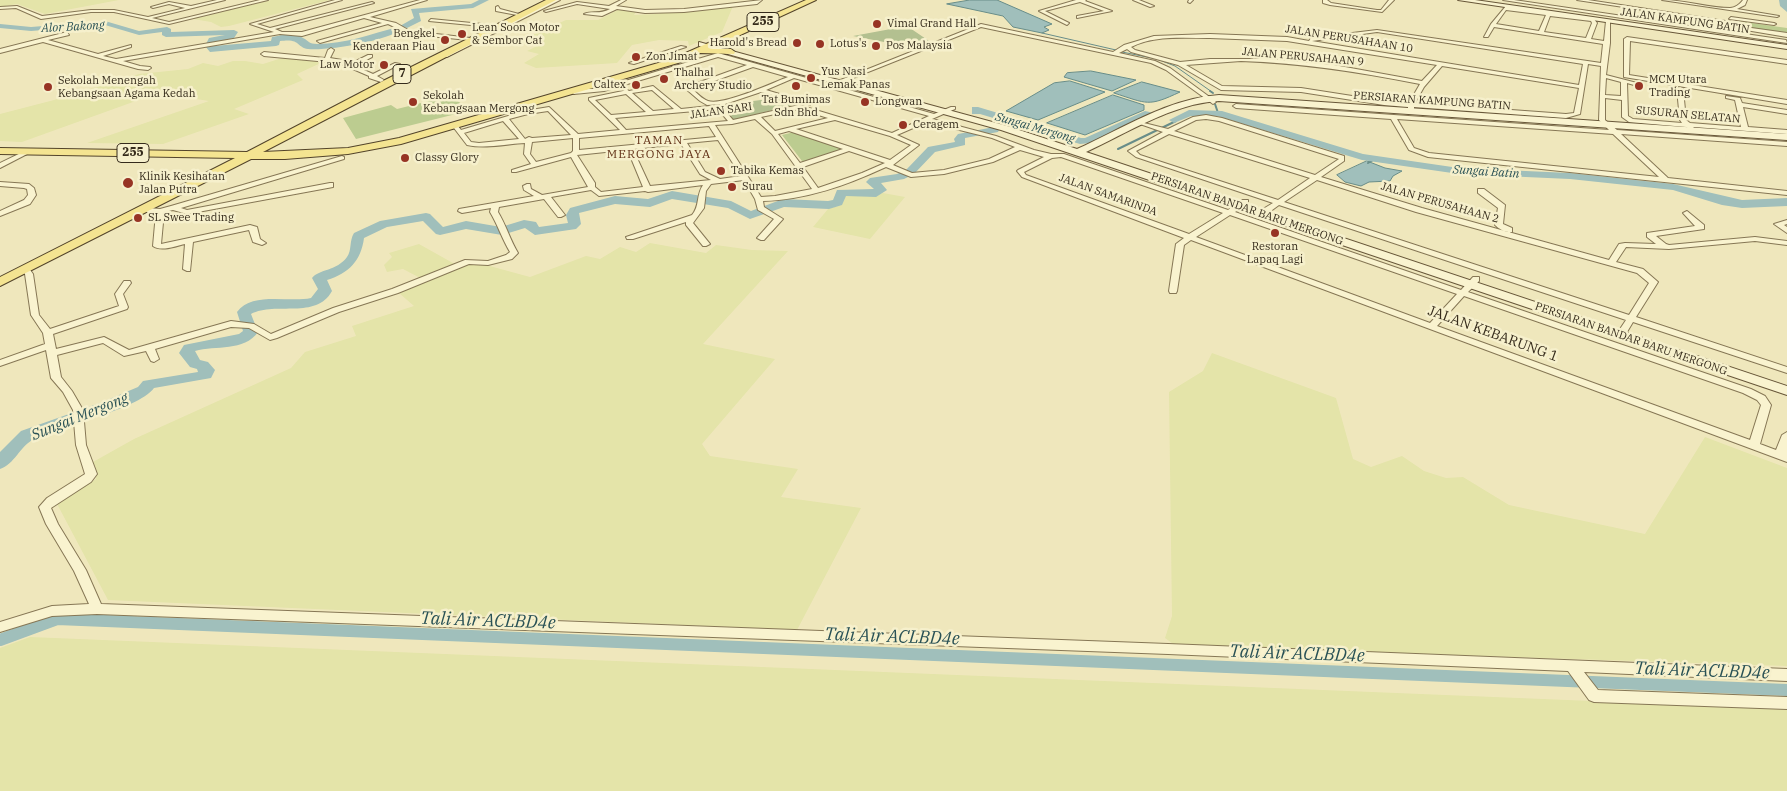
<!DOCTYPE html>
<style>
body{margin:0}
canvas{display:block;background:#efe7bc}
</style>
<canvas width="1787" height="791"></canvas>
<script>
const ctx = document.querySelector('canvas').getContext('2d');
ctx.lineJoin = 'round';
function fill(path, color) { ctx.fillStyle = color; ctx.fill(path, 'evenodd'); }
function stroke(path, color, width, dash) { ctx.strokeStyle = color; ctx.lineWidth = width; ctx.lineCap = dash ? 'butt' : 'round'; ctx.setLineDash(dash || []); ctx.stroke(path); }
function write(font, color, halo, rows, align = 'center') {
  ctx.font = font + ' "IBM Plex Serif",serif'; ctx.lineWidth = 5; ctx.setLineDash([]); ctx.textBaseline = 'middle'; ctx.strokeStyle = halo; ctx.fillStyle = color; for (const [text, x, y, turn = 0] of rows) {
    ctx.save(); ctx.translate(x, y); ctx.rotate((+turn || 0) * Math.PI / 180); ctx.textAlign = isNaN(turn) ? turn : align; if (halo) ctx.strokeText(text, 0, 0); ctx.fillText(text, 0, 0); ctx.restore();
  }
}
const farmland = new Path2D(`
 M0,0h119l-74,14 -28,-10 -17,3z
 M271,0h59l-101,26 -8,1 -10,-5 -18,-3z
 M733,6l-11,26 -33,14 -1,-5 -29,-1 -27,5 -15,18 -81,5 -12,-5 15,-9 -12,-3 14,-7 -20,-4 45,-20h32l20,-10h19l-3,5 24,-1 7,-2z
 M282,58l43,3 -28,13 6,6 -69,29 15,5 -86,30 -76,-1 122,-42 -51,-8 -136,49 -22,-1v-27l54,-14 85,-26 49,-5 15,-6 15,3 15,-5h12l18,3z
 M883,193l22,4 -35,42 -57,-12 15,-18 13,-4 5,-10 28,1z
 M650,243l56,10 10,-8 36,5 36,1 -85,93 72,15 -73,85 8,12 88,13 -17,28 80,11 -64,122 -689,-30 -52,-98 40,-23 -3,-17 41,-23 157,-71 14,-16 51,-16 -4,-10 62,-20 -15,-13 27,-12 -23,-12 -16,3 -3,-7 8,-8 -3,-4 30,-9 41,23 15,-5 55,15 56,-21 14,3 20,-12 16,5z
 M1212,353l124,45 17,61 18,8 31,-11 22,15 22,7 17,-1 46,28 136,29 60,-97 82,31v198l-611,-20 -11,-8 7,-22 -3,-224 34,-21z
 M30,637l1757,72v82h-1787v-143z`);
const green = new Path2D(`
 M1737,21l50,7v6l-50,-8z
 M449,96l23,14 -116,29 -13,-21 48,-13 6,4z
 M794,132l47,16 -1,2 -33,11h-5l-20,-26z`);
const cemetery = new Path2D(`
 M907,26l22,15 -24,5 -52,-10z
 M776,98l21,6 -64,16 -10,-15z`);
const water = new Path2D(`
 M970,0h27l55,24 -8,3 5,3 -7,3 -29,-6 -10,-11 -56,-12z
 M1091,71l45,9 -24,11 -48,-14 3,-4z
 M1070,81l35,11 -67,28 -32,-9 48,-28z
 M1142,82l38,10c-32,15 -32,12 -66,1z
 M1113,95l31,10v5l-59,25 -38,-12z
 M1367,161l18,7 17,3 -9,5 -3,5 -21,1 -8,4 -16,-4 -8,-7z`);
const streamFar1 = new Path2D(`
 M1042,33l74,17
 M1122,52l35,7 18,7 37,26`);
const stream = new Path2D(`
 M1210,91l3,2
 M1215,104l3,9
 M1118,149l58,-28
 M1368,163l7,-4`);
const canal = new Path2D(`
 M0,640l57,-21 1730,71`);
const river = new Path2D(`
 M479,0h10l-16,8 -54,5 2,8 -14,7 -7,-2 14,-8 -3,-9 60,-5z
 M1779,0h8v12l-7,-6z
 M105,21l34,10 28,-4 4,2v3l63,-2 4,2 -4,6 -17,4 -3,4 57,-5 1,-4c10,-2 22,-5 31,1 6,3 6,6 14,6 28,0 54,-10 81,-17l4,2c-15,12 -74,22 -94,20 -12,-2 -7,-11 -28,-8l-1,4 -3,1 -66,6 -5,-6 4,-8 16,-3 -59,2 -4,-2v-3l-23,3 -34,-10 -74,6 -31,-3v-4l31,3z
 M972,107h6l103,31h4l60,-27 9,2 -63,30 -11,1 -100,-30h-8z
 M1189,110l33,1 141,43 96,14 111,5 103,11 69,16 45,-2v8l-45,2 -20,-3 -49,-15 -103,-11 -111,-5 -97,-14 -145,-44h-26l-17,7 -5,-3z
 M994,127l5,3 -1,2 -33,6v7l-30,7 -21,22 -10,5 -23,4 6,7 -11,7 -30,-1 -4,9 -13,4 -45,-2 -34,12 -22,-11 -56,-9 -22,8 -35,-3 -36,9 2,11 -5,5 -41,6 -10,-7 -23,7 -36,-6 -26,6 -4,-1 -13,-13 -36,6 -23,11c-3,23 -15,35 -37,42l5,11c-16,29 -56,10 -81,23l7,18c-14,20 -42,13 -63,19l5,9 8,2 7,8 -4,8 -57,10c-18,23 -92,36 -120,51 -14,7 -20,26 -34,30v-17l21,-21 79,-28 38,-16 5,-6 55,-9 -1,-3 -7,-2 -11,-14 5,-8 55,-11 4,-3 -6,-19c15,-21 52,-9 74,-14l7,-9 -6,-11c7,-9 25,-7 35,-21 5,-7 2,-16 7,-24l26,-12 46,-8 4,1 13,13 23,-6 35,6 23,-7 12,2 3,5 29,-4 -2,-8 4,-7 45,-12 33,3 24,-8 59,10 20,10 32,-12 45,2 5,-1 4,-10 37,-1 -8,-7 4,-4 27,-4 9,-4 22,-23 27,-5 -1,-3 4,-5z`);
const street = new Path2D(`
 M217,0h8l-73,18 17,4 91,-22h8l-99,24 -55,-12h-23l-50,7 -25,-11 -16,1v-2l17,-1 25,10 49,-6h23l34,7 37,-9 -16,-4 -16,4 -2,-1 18,-5 22,4z
 M335,0h7l-85,24 13,4 102,-26 2,1 -99,26 7,3h20l118,-32h7l-57,17 26,6 14,8 61,7 -3,2 -59,-6 -21,-10 -68,19 -3,-2 65,-18 -18,-5 -62,18 -22,-2 -157,27 17,5 10,1 1,1 -3,2 -10,-1 -95,-27 -43,11v-4l67,-17 2,3 -21,5 50,14 33,-9v2l-28,9 13,3 158,-27 -24,-8z
 M554,0h6l-113,57 -5,-1z
 M621,0h5l-10,6 29,4 39,-1 78,-9 -5,4 -73,8 -39,1 -28,-4 -15,7 -18,-2c9,-4 15,1 26,-5l-33,-5 -31,8 -2,-1 33,-9 32,4z
 M1076,0h10l-1,1 27,10 -35,7v-2l27,-5 -24,-9 -35,9 24,12 -2,2 -28,-14z
 M1133,0h6l15,6 -4,1z
 M1189,0h4l-3,3 -2,-1z
 M1323,0h4l4,3 46,7h4l8,-10h5l-12,12 -52,-7 -7,-2z
 M1503,0h11l272,40 1,3z
 M1577,0h11l144,22 -2,1z
 M1662,0c23,0 46,8 68,8 5,0 10,-4 13,-8h4l-2,5 -8,4 42,7 -2,1z
 M498,6l2,3 19,5 -2,1 -21,-4v-4z
 M1506,6l88,13 3,4 -6,16 13,2 2,-20 4,-1v23l-4,32 31,8 -3,2 -7,-2 1,33 5,3 49,4 -2,-3 -3,-31 3,-2 3,2 3,31 4,3 51,4 -6,-27 -9,-2v-2l14,2 2,5 45,7v4l-44,-7 5,20 39,3v4l-93,-7 -3,3 -5,-3 -57,-5 -7,-5v-17l-17,-2v22l12,10 170,12v4l-166,-12 47,44 119,13v4l-359,-38 -19,-7 -18,-31 -155,-11 -3,-2 3,-2 373,26 -10,-10 2,-54 -13,-2 -8,50 -14,4 -152,-11v4l-3,2 -3,-2v-4l-24,-2 -83,-13 -80,-2 -43,-25 -47,-13 -4,-3 -8,4 36,8 15,7 45,33 1,1 -3,2 -47,-34 -15,-7 -170,-36 -138,55 -5,-1 143,-57 132,28 11,-7 30,-9 56,-2 77,3 22,4 2,-3 66,-8 224,33 2,-19 -109,-17 -6,10h-4l7,-13zM1506,10l40,5 -7,16 -43,-7zM1550,16l41,5 1,2 -6,15 -42,-6zM1377,32l206,32 -4,21 -267,-44zM1210,38l77,3 150,24 -15,16 -88,-16 -62,-6h-62l-30,3 -45,-12 -4,-3c23,-12 53,-9 79,-9zM1241,61c61,2 119,11 179,23l-11,19 -25,-2 -83,-13 -79,-2 -36,-21zM1442,66l137,22 -5,25 -8,1 -151,-11 9,-16zM1606,78l15,4v14l-16,-1zM1397,119l216,15 46,43 -230,-24 -15,-5z
 M1731,17l43,6 2,1 -2,1 -45,-6z
 M431,19l61,6 2,1 -2,1 -63,-6z
 M1730,25l57,8v4l-59,-10z
 M1627,37l160,23v4l-157,-23 -1,34 158,25v4l-163,-27v-38z
 M681,46l5,1 -52,17 -5,-1z
 M331,48l3,2 -4,8 12,2 8,4 18,-9h4v2l-17,9 18,8 22,-11 5,1 -23,12 7,4 -3,2 -12,-4v-2l-30,-13 -75,-7 -3,-2 3,-2 61,6 3,-8z
 M718,53l216,61 17,-7h4v2l-23,10 64,17 38,14 17,4h13l164,56 14,-10h6v4l-13,8 226,78 12,-13h6v4l-11,11 283,97 14,7 6,9 -11,39 16,6 6,-15 5,-3v30l-596,-222 -7,5 -7,46 -1,2h-6l-1,-2 7,-47 8,-6 -162,-61 -5,-6 1,-1 26,-13 -24,-7 -27,12 -49,12 -33,3 -25,-10c-39,18 -80,33 -123,34l1,6 19,12 -19,21h-3l-4,-2 17,-19 -16,-9 -3,-11 -11,-19 -33,4 -5,7 -2,17 -11,15 17,21 -4,2h-3l-17,-21v-3l-53,17h-6l-1,-2 66,-22c8,-9 4,-20 11,-30l-55,7 -3,-1 -46,5 -8,-6 -40,7 14,18 -4,2h-3l-14,-18 -45,8 -1,5c8,13 12,28 20,41l-6,6 -24,6 -19,-1 -71,29 -59,19 -62,26 -7,2 -21,-12 -18,-1 -76,22 4,10 -5,3 -3,-1 -5,-10 -22,5 -21,-13 -46,12 4,22 11,14 11,19 3,35 11,29 -6,8 -40,26 7,16 28,46 15,34 1067,40 619,25v12l-203,-9 14,18 189,7v12l-193,-7 -5,-2 -21,-29 -400,-17 -1071,-40 -45,2 -52,16v-10l52,-16 37,-2 -15,-33 -28,-47 -7,-17 8,-9 38,-24 -9,-29 -3,-35 -10,-18 -12,-14 -5,-28 -46,16v-6l45,-16 -2,-11 -12,-18 -6,-41 -4,-5 1,-2h6l5,7 6,41 11,14 69,-23 -4,-12 9,-13h6l1,2 -8,11 5,13 -1,2 -74,25 3,15 48,-12 25,13 102,-29 23,3 17,10 62,-26 59,-19 73,-29 23,1 18,-6 4,-3c-8,-13 -12,-27 -20,-40l1,-4 -29,5 -4,-2 1,-2 75,-13 -10,-6 -1,-4 4,-2h3l1,5 11,6 46,-8 -17,-30 -55,15h-4v-2l19,-6 -7,-10 1,-11c-19,1 -39,6 -58,2l-13,-17v-2h4l3,4 64,-19 24,-4 29,27 42,-4 -31,-30v-2l34,-7 3,-2 3,2 24,-5 28,23 39,-4 13,15 66,-15 93,28 37,-17 -135,-38 -28,12 44,13v2l-49,-13 -36,12 -18,1 -7,-4 -14,-12v-2l61,-22 -29,-8 -114,34 -30,3 -3,-2 3,-2 28,-2zM753,67l35,10c-16,6 -65,29 -80,24 -6,-2 -11,-8 -16,-12zM652,90l22,19 -21,2 -21,-18zM626,94l20,18 -35,3 -16,-15zM718,109l10,12 -102,9 -11,-12zM799,109l29,9 -53,13 -14,-14zM548,111l23,24 -39,3 -3,-1 -4,2 -16,-20 19,-5zM755,119l17,15 40,55 -37,7 -14,1 -46,-72 17,-1zM835,120l55,16 21,9 -21,15 -94,-31zM503,121l16,18 -40,4 -8,-1 -7,-9zM927,122l65,16 23,9 -26,12 -45,11 -32,3 -19,-8 26,-20 -22,-10zM709,126l7,11 -137,13v-12zM789,131l54,18 -43,14 -22,-29zM573,138v13l-2,2 -35,9 -6,-8 2,-12zM718,140l23,36 -21,3 -15,-7 -18,-29zM681,144l19,30 11,6 -61,6 -13,-28 -3,-2 -3,2 12,29 -42,5 -6,-5v-4l-18,-28zM849,151l36,12 -23,10 -44,15 -15,-21zM1061,157l162,56 -34,21 -163,-59 -2,-3 28,-14zM1230,215l227,79 -27,29 -234,-86zM1464,296l279,97 14,7 4,5 -11,35 -313,-114z
 M1206,115l16,3 122,38v5l-23,16 101,31 187,52 10,-16 6,-1 31,1 -9,-7v-4l48,-7 -12,-13 4,-2 17,14v4l-48,7 10,8 3,1 86,-8 32,4v4l-32,-4 -86,8 -43,-2 -10,15 27,7 15,13 -22,35 151,50v6l-154,-51 -9,15h-6l-2,-2 10,-15 -347,-115 -15,11h-6v-4l15,-9 -137,-46 -8,-6 35,-19 -23,-8v-2l28,7 25,-12zM1206,119l13,2 120,38 -24,16 -141,-44 22,-11zM1169,134l141,44 -32,22 -138,-45 -4,-4zM1317,180l99,32 221,61 12,10 -20,32 -345,-113z
 M27,150l2,1v2l-29,15v-5z
 M342,156l2,1v2l-163,49 6,2 143,-27h3v4l-146,27 -14,-4 -9,2 -3,32 89,-19 7,2 3,12 6,4 -4,2 -9,-3 -4,-12 -56,12 -3,29h-3l-4,-2 2,-25c-9,2 -24,8 -32,2l3,-33 -16,-2 -4,-2 4,-2 20,2 11,-3z
 M0,182l29,2 5,4 2,7 -6,9 -30,12v-5l24,-11 4,-5 -1,-6 -3,-1 -24,-2z
 M1478,189h6l21,16 -2,19 9,4v4c-6,1 -13,-3 -17,-7l3,-17 -20,-15z
 M1787,220v4l-3,1 3,2v6l-13,-9z`);
const secondary = new Path2D(`
 M1458,0h17l312,45v4z
 M699,42l308,84 70,23c45,-20 92,-51 142,-54l568,39v6l-568,-39c-45,2 -92,32 -133,51l701,234v9l-786,-265 -302,-84z`);
const primary = new Path2D(`
 M546,0h10l-293,152 85,-4 51,-10 273,-79 134,-59h10l-106,49h21l4,3 -1,2 -34,-1 -22,10 -277,81 -53,10 -63,5h-34l-251,127v-9l235,-119 -235,-4v-6l247,4 136,-71z`);
const markers = [
 [877,24,5,"#973424"],
 [462,34,5,"#973424"],
 [445,40,5,"#973424"],
 [797,43,5,"#973424"],
 [820,44,5,"#973424"],
 [876,46,5,"#973424"],
 [636,57,5,"#973424"],
 [384,65,5,"#973424"],
 [811,78,5,"#973424"],
 [664,79,5,"#973424"],
 [636,85,5,"#973424"],
 [796,86,5,"#973424"],
 [1639,86,5,"#973424"],
 [48,87,5,"#973424"],
 [413,102,5,"#973424"],
 [865,102,5,"#973424"],
 [903,125,5,"#973424"],
 [405,158,5,"#973424"],
 [721,171,5,"#973424"],
 [128,183,6,"#973424"],
 [732,187,5,"#973424"],
 [138,218,5,"#973424"],
 [1275,233,5,"#973424"]
];
const farStreetnames = [
 ["JALAN KAMPUNG BATIN",1685,21,8],
 ["JALAN PERUSAHAAN 10",1349,39,9],
 ["JALAN PERUSAHAAN 9",1303,57,5],
 ["PERSIARAN KAMPUNG BATIN",1432,101,4],
 ["JALAN SARI",721,111,-8],
 ["SUSURAN SELATAN",1688,115,5],
 ["JALAN SAMARINDA",1108,195,20],
 ["JALAN PERUSAHAAN 2",1440,203,16],
 ["PERSIARAN BANDAR BARU MERGONG",1247,209,19],
 ["PERSIARAN BANDAR BARU MERGONG",1631,339,19]
];
const farPoinames = [
 ["Vimal Grand Hall",887,24],
 ["Lean Soon Motor",472,28],
 ["& Sembor Cat",472,41],
 ["Bengkel",435,34,"right"],
 ["Kenderaan Piau",435,47,"right"],
 ["Harold's Bread",787,43,"right"],
 ["Lotus's",830,44],
 ["Pos Malaysia",886,46],
 ["Zon Jimat",646,57],
 ["Law Motor",374,65,"right"],
 ["Yus Nasi",821,72],
 ["Lemak Panas",821,85],
 ["Thalhal",674,73],
 ["Archery Studio",674,86],
 ["MCM Utara",1649,80],
 ["Trading",1649,93],
 ["Sekolah Menengah",58,81],
 ["Kebangsaan Agama Kedah",58,94],
 ["Caltex",626,85,"right"],
 ["Sekolah",423,96],
 ["Kebangsaan Mergong",423,109],
 ["Tat Bumimas",796,100,"center"],
 ["Sdn Bhd",796,113,"center"],
 ["Longwan",875,102],
 ["Ceragem",913,125],
 ["Classy Glory",415,158],
 ["Tabika Kemas",731,171],
 ["Klinik Kesihatan",139,177],
 ["Jalan Putra",139,190],
 ["Surau",742,187],
 ["SL Swee Trading",148,218],
 ["Restoran",1275,247,"center"],
 ["Lapaq Lagi",1275,260,"center"]
];
const shields = [
 [763,22,32],
 [402,74,18],
 [133,153,32]
];
const shieldNames = [
 ["255",763,22],
 ["7",402,74],
 ["255",133,153]
];
const farWaternames = [
 ["Alor Bakong",73,27,-3],
 ["Sungai Mergong",1035,128,16],
 ["Sungai Batin",1486,172,4]
];
const farNeighbourhoodnames = [
 ["TAMAN",659,141],
 ["MERGONG JAYA",659,155]
];
const streetNames = [
 ["JALAN KEBARUNG 1",1493,334,20]
];
const waterNames = [
 ["Sungai Mergong",80,417,-22]
];
const nearWaternames = [
 ["Tali Air ACLBD4e",488,621,2],
 ["Tali Air ACLBD4e",892,637,2],
 ["Tali Air ACLBD4e",1297,654,2],
 ["Tali Air ACLBD4e",1702,671,2]
];
fill(farmland, '#e4e4a9');
fill(green, '#bccc90');
fill(cemetery, '#b3c090');
fill(water, '#a0bfbb');
stroke(water, '#688d89', 1);
stroke(streamFar1, '#688d89', 1);
stroke(stream, '#688d89', 2);
stroke(canal, '#a0bfbb', 12);
fill(river, '#a0bfbb');
stroke(street, '#867755', 2);
stroke(secondary, '#685739', 2);
stroke(primary, '#53442a', 2);
fill(street, '#f9f3cf');
fill(secondary, '#f9f3cf');
fill(primary, '#f4e491');
for (const [x, y, r, color] of markers) { const dot = new Path2D(); dot.arc(x, y, r, 0, 2 * Math.PI); ctx.fillStyle = color; ctx.fill(dot); stroke(dot, '#f6f0cc', 2); }
write('11px', '#352b1b', '#f6f0cc', farStreetnames);
write('11px', '#352b1b', '#f6f0cc', farPoinames, 'left');
for (const [x, y, w] of shields) { const box = new Path2D(); box.roundRect(x - w / 2, y - 9.5, w, 19, 4); ctx.fillStyle = '#f6f0cc'; ctx.fill(box); stroke(box, '#352b1b', 1); }
write('bold 12px', '#352b1b', null, shieldNames);
write('italic 12px', '#295155', '#f6f0cc', farWaternames);
ctx.letterSpacing = '1px';
write('12px', '#633319', '#f6f0cc', farNeighbourhoodnames);
ctx.letterSpacing = '0px';
write('14px', '#352b1b', '#f6f0cc', streetNames);
write('italic 15px', '#295155', '#f6f0cc', waterNames);
write('italic 18px', '#295155', '#f6f0cc', nearWaternames);
</script>
